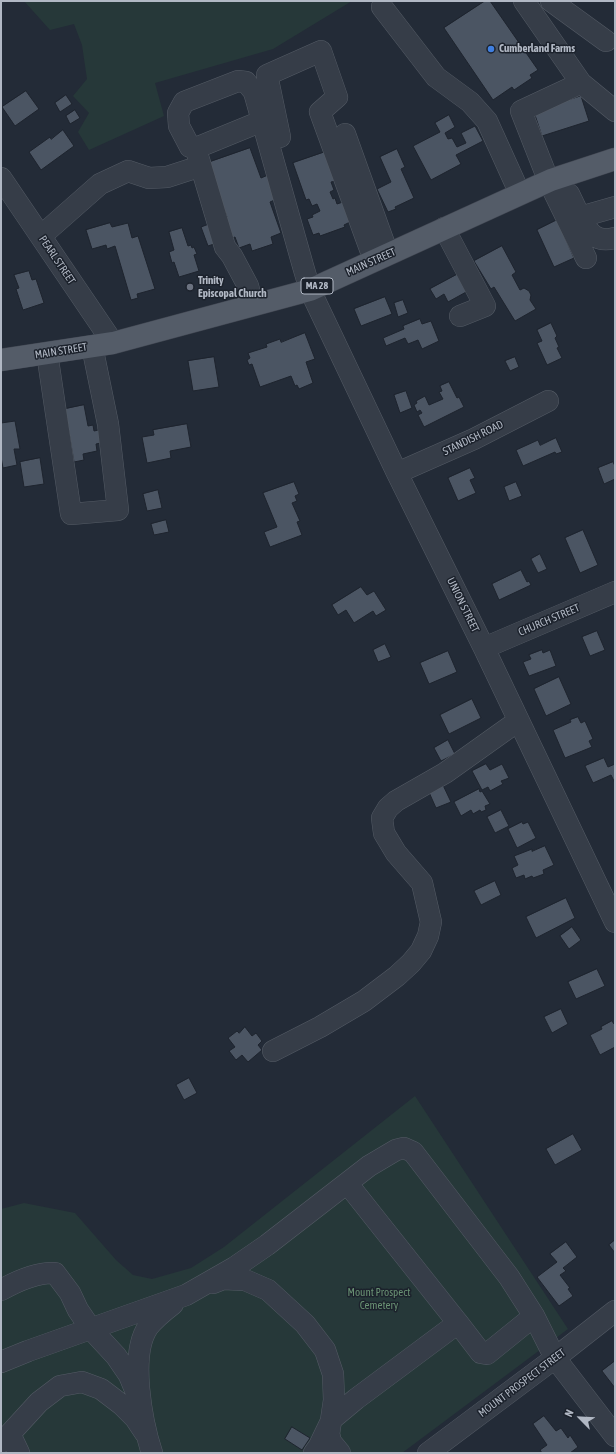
<!DOCTYPE html>
<style>
body{margin:0}
#map{position:relative;width:616px;height:1454px;overflow:hidden;background:#232b37;font-family:"Asap Condensed",sans-serif}
canvas{display:block}
.frame{position:absolute;inset:0;border:2px solid #b1b8c4;pointer-events:none}
.north{position:absolute;left:560px;top:1398px;width:40px;height:40px;-webkit-text-stroke:3px #1c222c;paint-order:stroke;rotate:294deg;font-size:11px;font-weight:700;line-height:16px;text-align:center;color:#b1b8c4}
.north::after{content:'';display:block;margin:auto;width:14px;height:18px;background:#b1b8c4;clip-path:polygon(50% 0,100% 100%,50% 72%,0 100%)}
</style>
<div id="map">
<canvas width="616" height="1454"></canvas>
<div class="frame"></div>
<div class="north">N</div>
</div>
<script>
const ctx = document.querySelector('canvas').getContext('2d');
ctx.lineJoin = 'round';
function fill(path, color) { ctx.fillStyle = color; ctx.fill(path, 'evenodd'); }
function stroke(path, color, width, dash) { ctx.strokeStyle = color; ctx.lineWidth = width; ctx.lineCap = dash ? 'butt' : 'round'; ctx.setLineDash(dash || []); ctx.stroke(path); }
function write(font, color, halo, rows, align = 'center') {
  ctx.font = font + ' "Asap Condensed",sans-serif'; ctx.lineWidth = 3; ctx.setLineDash([]); ctx.textBaseline = 'middle'; ctx.strokeStyle = halo; ctx.fillStyle = color; for (const [text, x, y, turn = 0] of rows) {
    ctx.save(); ctx.translate(x, y); ctx.rotate((+turn || 0) * Math.PI / 180); ctx.textAlign = isNaN(turn) ? turn : align; if (halo) ctx.strokeText(text, 0, 0); ctx.fillText(text, 0, 0); ctx.restore();
  }
}
const green = new Path2D(`
 M24,1h328l-79,48 -118,34 9,33 -75,34 -11,-18 11,-19 -16,-17 14,-17 -5,-34 -8,-21 -24,6z
 M415,1096l153,233 -166,124h-401v-244l23,-6 51,10 41,47 17,15 19,4 39,-11 33,-21z`);
const building = new Path2D(`
 M485,1h5l48,69 -8,5 2,3 -18,12 -2,-3 -19,13 -49,-72z
 M26,91l13,18 -24,17 -13,-19z
 M66,95l6,9 -12,8 -5,-9z
 M581,96l8,25 -47,15 -8,-24z
 M75,110l5,8 -10,6 -4,-8z
 M449,115l6,12 -10,6 3,6 4,-1 5,9 9,-4 -5,-10 14,-7 8,15 -27,14 5,9 -30,16 -18,-34 27,-14 -5,-9z
 M63,130l11,16 -33,24 -12,-18 21,-15 1,2z
 M250,148l11,30 7,-3 9,24 -7,3 11,31 -10,4 2,7 -21,7 -2,-7 -11,4 -4,-11 -27,9 -7,-19 26,-10 -20,-54z
 M397,149l8,18 -4,2 13,29 -19,9 1,2 -8,3 -11,-23 14,-7 -11,-25z
 M325,152l11,29 -5,1 3,8 -4,2 3,7 2,-1 2,6 6,-2 7,20 -6,3 1,2 -25,9 -1,-3 -6,2 -6,-16 6,-2 -1,-2 8,-4 -3,-7 -5,2 -3,-7 -3,1 -13,-37z
 M557,220l17,38 -20,9 -17,-37z
 M110,223l2,4 16,-4 4,15 6,-2 17,53 -18,5 1,4 -7,2 -16,-54 -8,3 -1,-4 -14,4 -6,-19z
 M182,228l6,18 3,-1 1,3 2,-1 3,7 -3,1 5,16 -20,6 -5,-15 -2,1 -3,-11 5,-2 -5,-18z
 M502,246l14,26 -4,3 8,15 4,-2 5,3 2,4 -1,5 6,9 -21,12 -21,-34 -3,2 -17,-28z
 M29,271l3,9 4,-1 8,24 -21,7 -7,-21 3,-1 -5,-13z
 M458,274l10,17 -20,11 -4,-8 -8,5 -6,-10z
 M385,297l7,17 -31,12 -7,-17z
 M403,300l5,13 -10,4 -4,-14z
 M420,319l2,5 9,-3 8,20 -17,8 -4,-9 -10,4 -3,-6 -19,8 -3,-8 21,-9 -1,-3z
 M551,323l6,13 -2,2 4,9 -2,1 5,10 -15,7 -10,-22 5,-2 -5,-11z
 M305,333l10,26 -9,3 7,21 -14,6 -2,-4 -2,1 -4,-10 -31,11 -8,-23 -3,1 -2,-5 3,-2 -2,-5 19,-6 -1,-3 14,-5 1,3z
 M214,357l5,30 -26,4 -5,-30z
 M515,357l4,10 -9,4 -5,-10z
 M449,382l8,16 2,-1 5,10 -40,20 -6,-12 4,-2 -2,-3 -3,2 -3,-7 3,-2 -1,-2 9,-5 4,9 14,-6 -4,-7 3,-1 -2,-5z
 M406,391l6,17 -12,5 -6,-18z
 M84,405l4,21 5,-1 1,6 9,-2 2,13 -9,2 1,7 -14,3 1,6 -10,2 -9,-53z
 M1,421v2l14,-2 5,28h-6l3,16 -14,3 -2,-11z
 M187,424l4,23 -21,4 1,7 -24,5 -5,-26 12,-2 -1,-5z
 M556,438l6,14 -6,2 -1,-2 -32,14 -7,-16 22,-10 2,5z
 M40,458l4,26 -20,3 -4,-25z
 M613,462l2,4v13l-11,5 -6,-16z
 M470,468l5,10 -5,2 6,13 -18,8 -10,-23z
 M294,482l5,12 -4,2 2,5 -5,2 8,18 -3,1 5,13 -32,12 -6,-15 13,-5 -14,-34z
 M516,482l6,14 -13,5 -5,-14z
 M158,490l4,18 -15,3 -4,-17z
 M166,520l3,12 -15,3 -3,-11z
 M583,530l15,35 -18,8 -15,-35z
 M540,554l7,15 -9,4 -7,-14z
 M521,570l6,12 2,-1 2,4 -32,15 -7,-16z
 M361,587l6,8 7,-4 12,19 -10,6 -3,-5 -19,12 -8,-13 -8,5 -6,-10z
 M597,631l8,19 -15,6 -8,-19z
 M385,644l6,13 -13,5 -5,-12z
 M542,650l1,3 7,-3 6,16 -27,10 -6,-14 8,-3 -2,-4z
 M448,651l9,21 -28,12 -9,-21z
 M559,677l12,27 -25,12 -12,-27z
 M472,699l9,19 -32,16 -9,-19z
 M578,717l3,6 4,-2 8,18 -4,2 3,6 -27,11 -12,-28 18,-8 -1,-2z
 M448,740l7,14 -14,7 -7,-13z
 M604,758l4,9 7,-3v19l-4,-8 -18,8 -8,-17z
 M486,764l4,6 12,-6 7,14 -8,3 2,3 -13,7 -2,-4 -6,3 -10,-19z
 M442,783l9,19 -15,6 -8,-18z
 M479,789l1,3 2,-1 8,13 -5,2 1,4 -5,2 -1,-2 -7,4 -2,-4 -10,6 -7,-14z
 M501,810l8,16 -14,7 -8,-16z
 M522,822l1,2 5,-2 8,16 -19,10 -9,-19z
 M545,846l9,19 -11,5 1,4 -11,4 -1,-2 -7,3 -1,-4 -8,3 -4,-10 6,-3 -4,-9 18,-7v2z
 M495,881l6,14 -20,10 -7,-14z
 M566,898l9,20 -39,20 -10,-21z
 M572,927l9,13 -12,9 -9,-13z
 M597,969l8,17 -29,13 -8,-17z
 M561,1009l7,15 -16,9 -8,-16z
 M612,1021l2,3h1v23l-15,8 -10,-20 12,-6 -1,-2z
 M245,1027l7,9 4,-3 6,8 -4,4 4,5 -14,12 -6,-7 -6,5 -7,-9 6,-4 -7,-9 9,-7 2,2z
 M189,1078l8,15 -13,7 -8,-15z
 M573,1134l9,16 -27,15 -9,-16z
 M615,1240v13l-6,-8z
 M566,1242l11,15 -14,11 3,3 -6,4 10,13 -2,1 5,7 -14,10 -22,-29 20,-15 -7,-8z
 M615,1361v27l-13,-17z
 M544,1416l12,15 5,-3 7,10 2,-3 8,12 -8,6h-28l-2,-3 7,-5 -14,-21z
 M292,1427l18,11 -8,12 -17,-11z`);
const minor = new Path2D(`
 M524,1l57,82
 M551,1l55,40
 M382,7l54,70 34,25 17,19 33,73
 M262,121l-66,27 -6,-1 -11,-21 -1,-13 6,-11 54,-21 8,1 8,10 49,174 7,24 87,183 87,175 131,274
 M345,134l43,120
 M280,137l-13,-62 54,-24 16,46 -17,15 54,148
 M197,153l28,94 7,9 16,30 5,19
 M1,178l112,165
 M569,194l11,23 35,-10
 M580,217c9,16 15,26 35,21
 M444,228l41,78 -25,10
 M41,236l59,-52 28,-13 21,7 18,-1 34,-11
 M586,258l-37,-76 -28,-71 60,-28 34,28
 M47,353l24,161 47,-4 -10,-86 -16,-78
 M397,473l77,-34 74,-38
 M484,648l131,-56
 M273,1051l47,-24 44,-26 33,-25 14,-13 10,-12 7,-15 3,-14 -9,-39 -26,-30 -12,-20 -2,-15 6,-10 8,-7 49,-28 73,-52
 M347,1183l111,140
 M213,1283l10,-4 22,1 23,10 37,34 20,26 8,24 1,26 -5,34 2,8 9,11
 M1,1290c16,-9 35,-18 54,-17l15,20 8,17 13,19 25,27 13,19 7,17
 M1,1362l27,-11 158,-56 49,-28 32,-22 102,-79 27,-16 8,-2 9,4 96,125 25,39 21,42 60,78
 M10,1434l9,19
 M1,1442l5,-4 33,-36 21,-16 22,-4 19,7 21,16 13,13 10,15
 M152,1453c-10,-31 -23,-98 -4,-126 7,-9 16,-16 25,-23
 M314,1453l5,-7 13,-27 24,-20 102,-76 23,30 6,1 47,-38
 M428,1453l127,-95 60,-47`);
const major = new Path2D(`
 M1,360l112,-17 197,-53 241,-110 64,-21`);
const markers = [
 [491,49,4,"#3f7fe0"],
 [190,287,4,"#6b7280"]
];
const shields = [
 [317,286,32]
];
const shieldNames = [
 ["MA 28",317,286]
];
const poiNames = [
 ["Cumberland Farms",499,49],
 ["Trinity",198,281],
 ["Episcopal Church",198,294]
];
const streetNames = [
 ["PEARL STREET",57,260,56],
 ["MAIN STREET",371,262,-24],
 ["MAIN STREET",61,351,-9],
 ["STANDISH ROAD",473,438,-26],
 ["UNION STREET",463,605,64],
 ["CHURCH STREET",549,620,-23],
 ["MOUNT PROSPECT STREET",522,1383,-37]
];
const parkNames = [
 ["Mount Prospect",379,1293],
 ["Cemetery",379,1306]
];
fill(green, '#263839');
fill(building, '#4b5563');
stroke(building, '#1e242e', 1);
stroke(minor, '#545b65', 22);
stroke(major, '#404651', 23);
stroke(minor, '#363d48', 21);
stroke(major, '#545c68', 22);
for (const [x, y, r, color] of markers) { const dot = new Path2D(); dot.arc(x, y, r, 0, 2 * Math.PI); ctx.fillStyle = color; ctx.fill(dot); stroke(dot, '#1c222c', 1.5); }
for (const [x, y, w] of shields) { const box = new Path2D(); box.roundRect(x - w / 2, y - 8, w, 16, 3); ctx.fillStyle = '#1c222c'; ctx.fill(box); stroke(box, '#b1b8c4', 1); }
write('bold 10px', '#b1b8c4', null, shieldNames);
write('bold 11px', '#b1b8c4', '#1c222c', poiNames, 'left');
write('11px', '#b1b8c4', '#1c222c', streetNames);
write('11px', '#6a9274', '#1c222c', parkNames);
</script>
